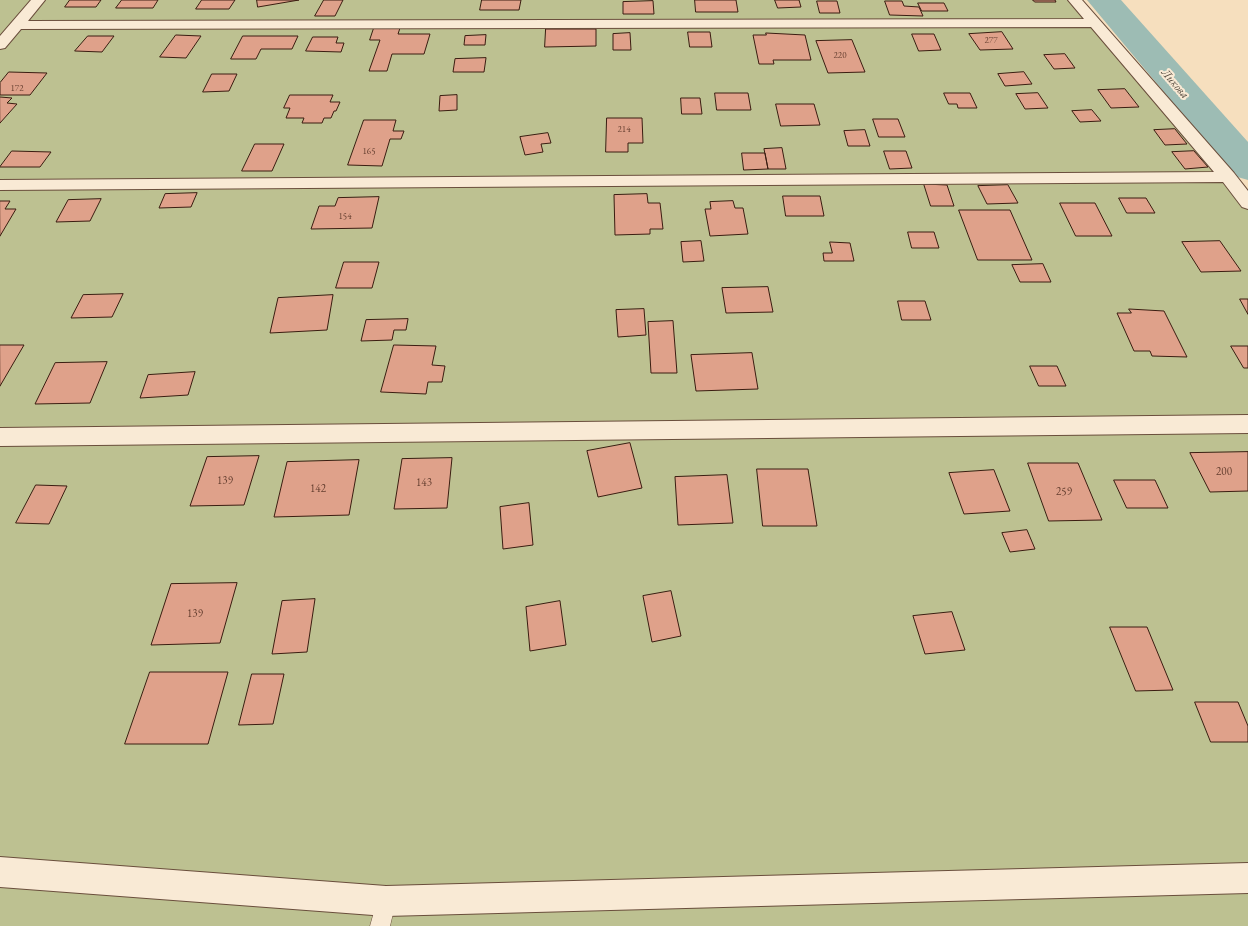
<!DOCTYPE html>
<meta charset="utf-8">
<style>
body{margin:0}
canvas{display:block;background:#f6dfbe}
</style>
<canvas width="1248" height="926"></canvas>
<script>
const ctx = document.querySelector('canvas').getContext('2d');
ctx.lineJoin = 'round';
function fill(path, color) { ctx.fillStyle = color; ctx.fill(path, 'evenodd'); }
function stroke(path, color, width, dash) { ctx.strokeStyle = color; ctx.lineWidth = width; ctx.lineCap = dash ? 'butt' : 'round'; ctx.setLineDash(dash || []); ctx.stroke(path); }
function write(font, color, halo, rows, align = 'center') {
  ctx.font = font + ' "EB Garamond",serif'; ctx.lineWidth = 4; ctx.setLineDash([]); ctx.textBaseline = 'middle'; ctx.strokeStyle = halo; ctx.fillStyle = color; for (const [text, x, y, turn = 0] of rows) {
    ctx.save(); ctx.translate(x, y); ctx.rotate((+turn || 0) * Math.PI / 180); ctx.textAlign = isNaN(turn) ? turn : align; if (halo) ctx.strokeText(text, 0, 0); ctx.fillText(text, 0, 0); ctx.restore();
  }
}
const green = new Path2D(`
 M0,0h1082l166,195v731h-1248z`);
const river = new Path2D(`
 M1087,0h34l127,142v38l-14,-4z`);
const building = new Path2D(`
 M70,0h31l-5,7h-31z
 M122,0h36l-5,8h-37z
 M202,0h33l-6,9h-33z
 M257,0h42l-41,7z
 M324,0h19l-8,16h-20z
 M482,0h39l-2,10h-39z
 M695,0h41l2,12h-42z
 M775,0h24l2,7 -23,1z
 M1033,0h22l1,2h-21z
 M653,1l1,13h-31v-12z
 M817,1h20l3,12h-20z
 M885,1h17l2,5 15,1 4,9 -33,-1z
 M918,3h26l4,8h-26z
 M374,28h26l-2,6h32l-6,20h-32l-5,17h-18l11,-31h-10z
 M546,29h50v17l-51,1z
 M688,32h22l2,15h-22z
 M1002,32l11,17 -33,1 -11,-16z
 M630,33l1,17h-18v-16z
 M766,33l39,2 6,25h-38l1,4h-15l-6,-29h13z
 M912,34h22l7,16 -22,1z
 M176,35l25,1 -15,22 -26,-1z
 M486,35l-1,10h-21l1,-9z
 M88,36h26l-12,16 -27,-1z
 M243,36h55l-6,13h-31l-5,10h-25z
 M313,37h25l-2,6h8l-3,9 -35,-1z
 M852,40l13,32 -37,1 -12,-32z
 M1065,54l10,14 -21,1 -10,-14z
 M486,58l-2,14h-31l2,-13z
 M9,72l38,1 -17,22h-30v-12z
 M1024,72l8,12 -27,2 -7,-12z
 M212,74h25l-8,17 -26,1z
 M1125,89l14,18 -28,1 -13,-18z
 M715,93h33l3,17h-34z
 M944,93h26l7,15h-19l-1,-4h-8z
 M1038,93l10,15 -23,1 -9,-15z
 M290,95h43l-3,7h10l-4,9h-2l-3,7h-7l-2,5h-20l2,-5h-18l4,-10h-6z
 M457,95v15l-18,1 1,-15z
 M0,97l12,1 -5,5 10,1 -17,19z
 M681,98h19l2,16h-20z
 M776,104h38l6,21 -39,1z
 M1092,110l9,11 -21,1 -8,-11z
 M607,118h35l1,25h-15v9h-22z
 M873,119h25l7,18h-26z
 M364,120h32l-3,11h11l-3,8h-11l-8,27 -34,-1z
 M1175,129l12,15 -22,1 -11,-15z
 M865,130l5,16h-22l-4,-15z
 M548,133l3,10 -10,1 2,8 -18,3 -5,-18z
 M255,144h29l-12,27h-30z
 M782,148l4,21h-18l-4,-20z
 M12,151l39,1 -11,15h-40z
 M884,151h22l6,17 -22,1z
 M1194,151l14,16 -23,2 -13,-17z
 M742,153h23l3,16 -24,1z
 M924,184l23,1 7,21h-23z
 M1008,185l10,18 -31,1 -9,-18z
 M197,193l-6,14 -32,1 6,-14z
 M647,194l1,9h12l3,26h-13v5l-35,1 -1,-40z
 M783,196h37l4,20h-38z
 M379,197l-7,31 -61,1 8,-23h16l3,-8z
 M1119,198h27l9,15h-28z
 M101,199l-11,22 -34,1 12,-22z
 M0,201h10l-5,8h11l-16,27z
 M733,201l2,7h8l5,26 -38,2 -5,-27h6l-1,-7z
 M1060,203h35l17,33h-36z
 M959,210h51l22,50h-54z
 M908,232h26l5,16h-27z
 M701,241l3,20 -21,1 -2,-20z
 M1220,241l21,30 -40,1 -19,-30z
 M830,242l20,1 4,18h-30l-1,-8h9z
 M344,262h35l-7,26h-36z
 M1043,264l8,18h-31l-8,-17z
 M768,287l5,25 -47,1 -4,-25z
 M123,294l-11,23 -41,1 12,-23z
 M333,295l-6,35 -57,3 8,-35z
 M1240,299h8v15z
 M898,301h27l6,19h-29z
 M644,309l2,26 -28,2 -2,-27z
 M1129,309l35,2 23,46 -35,-1 -2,-5h-16l-17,-38h14z
 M408,319l-2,11h-12l-2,10 -31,1 5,-21z
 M673,321l4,52h-26l-3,-51z
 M0,345h24l-24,41z
 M394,345l42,1 -4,19 13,1 -3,16h-14l-2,12 -45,-2z
 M1231,346h17v22h-4z
 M752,353l6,36 -62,2 -5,-36z
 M107,362l-17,41 -55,1 20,-41z
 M1030,366h27l9,20h-27z
 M195,372l-7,23 -48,3 8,-23z
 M630,443l12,45 -44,9 -11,-46z
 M1248,452v39l-38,1 -20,-39z
 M259,456l-15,49 -54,1 17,-49z
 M452,458l-5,50 -53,1 8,-50z
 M359,460l-10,55 -75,2 13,-55z
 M1028,463h50l24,57 -53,1z
 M757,469h51l9,57h-54z
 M994,470l16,41 -46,3 -15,-41z
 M727,475l6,48 -55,2 -3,-48z
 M1114,480h41l13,28h-41z
 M36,485l31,1 -18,38 -33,-1z
 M529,503l4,42 -30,4 -3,-42z
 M1027,530l8,19 -25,3 -8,-19z
 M237,583l-17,60 -69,2 20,-61z
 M671,591l10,45 -29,6 -9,-46z
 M315,599l-8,53 -35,2 10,-53z
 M560,601l6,44 -36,6 -4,-44z
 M952,612l13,38 -40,4 -12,-38z
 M1110,627h37l26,63 -37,1z
 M150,672h78l-20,72h-83z
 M252,674h32l-11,50 -34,1z
 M1195,702h43l10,24v16h-37z`);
const service = new Path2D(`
 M386,891l7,3 3,7 -6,25h-20l9,-32z`);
const minor = new Path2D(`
 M31,0h14l-17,21 1056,-2 -16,-19h14l152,173 14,18v18l-6,-2 -19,-25 -1223,8v-10l1214,-8 -123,-145 -1070,2 -16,19 -5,1v-13z
 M1248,415v18l-1248,13v-18z
 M0,857l386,29 862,-23v30l-862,23 -386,-29z`);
const farNumbernames = [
 ["277",991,41],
 ["220",840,56],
 ["172",17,89],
 ["214",624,130],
 ["165",369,152],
 ["154",345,217]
];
const numberNames = [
 ["200",1224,472],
 ["139",225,481],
 ["143",424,483],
 ["142",318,489],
 ["259",1064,492],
 ["139",195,614]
];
const farWaternames = [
 ["Ликова",1175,84,49]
];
fill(green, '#bdc191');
fill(river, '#9dbcb4');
fill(building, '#dfa18a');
stroke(building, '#3b1d11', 1);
stroke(service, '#6a4e3c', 1);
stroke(minor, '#6a4e3c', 2);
fill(service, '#f9ead5');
fill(minor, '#f9ead5');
write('9px', '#643e2f', null, farNumbernames);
write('11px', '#643e2f', null, numberNames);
write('italic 12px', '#584d42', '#f9ead5', farWaternames);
</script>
